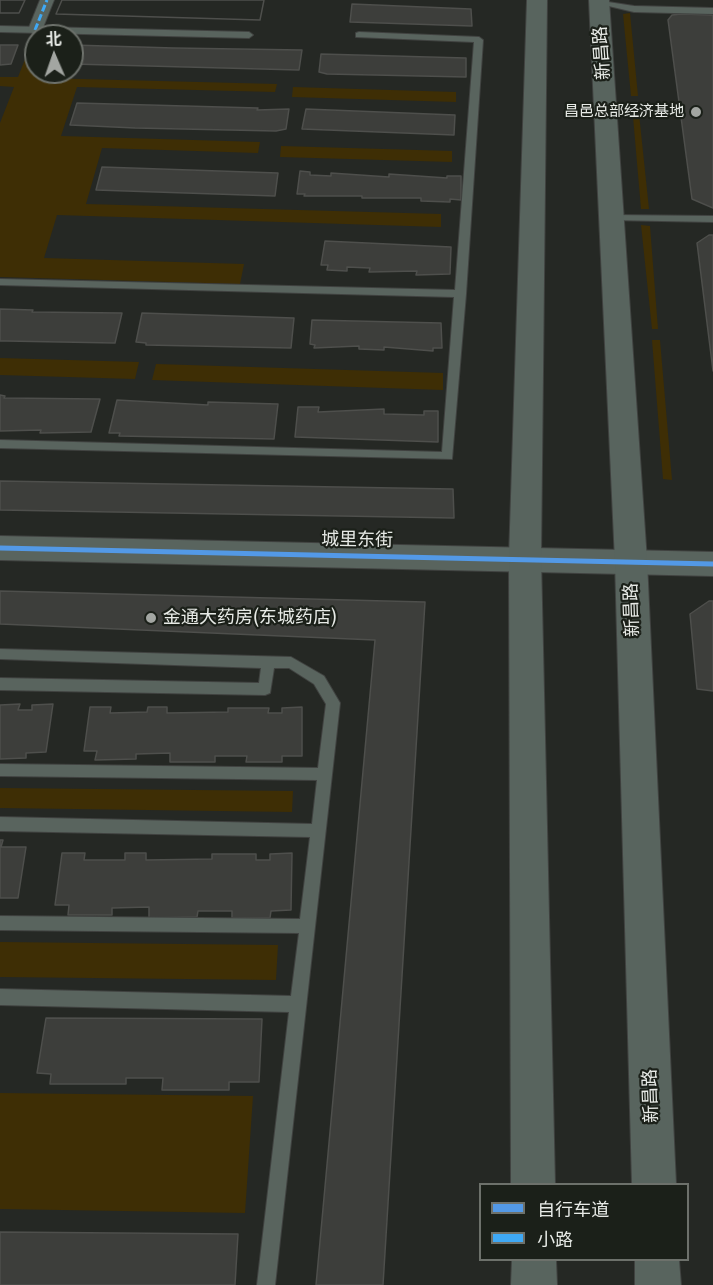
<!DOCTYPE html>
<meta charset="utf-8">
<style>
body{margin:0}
#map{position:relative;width:713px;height:1285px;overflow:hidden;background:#252824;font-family:Literata,"Noto Sans SC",serif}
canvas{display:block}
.legend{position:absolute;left:479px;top:1183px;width:210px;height:78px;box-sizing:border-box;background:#1b2019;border:2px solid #6d716b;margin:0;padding:8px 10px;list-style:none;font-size:18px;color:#e7eae6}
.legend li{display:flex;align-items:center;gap:12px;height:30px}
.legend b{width:30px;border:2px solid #6d716b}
.north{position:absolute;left:24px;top:24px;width:60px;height:60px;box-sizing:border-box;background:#1b2019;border:2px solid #6d716b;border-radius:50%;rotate:358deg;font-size:16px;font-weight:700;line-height:24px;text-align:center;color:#e7eae6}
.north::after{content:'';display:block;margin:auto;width:21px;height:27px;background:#a3a6a2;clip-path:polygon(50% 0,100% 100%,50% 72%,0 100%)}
</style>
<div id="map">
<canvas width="713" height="1285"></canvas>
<ul class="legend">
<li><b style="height:8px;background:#5399e6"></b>自行车道</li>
<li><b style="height:8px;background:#3fa9f5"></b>小路</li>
</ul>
<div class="north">北</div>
</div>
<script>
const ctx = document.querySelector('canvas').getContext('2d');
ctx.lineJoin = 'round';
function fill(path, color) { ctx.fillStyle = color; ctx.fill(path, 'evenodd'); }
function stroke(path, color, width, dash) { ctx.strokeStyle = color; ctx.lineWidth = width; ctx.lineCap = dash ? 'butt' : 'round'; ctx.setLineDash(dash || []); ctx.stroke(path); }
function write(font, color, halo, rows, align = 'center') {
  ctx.font = font + ' Literata,"Noto Sans SC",serif'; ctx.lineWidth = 4.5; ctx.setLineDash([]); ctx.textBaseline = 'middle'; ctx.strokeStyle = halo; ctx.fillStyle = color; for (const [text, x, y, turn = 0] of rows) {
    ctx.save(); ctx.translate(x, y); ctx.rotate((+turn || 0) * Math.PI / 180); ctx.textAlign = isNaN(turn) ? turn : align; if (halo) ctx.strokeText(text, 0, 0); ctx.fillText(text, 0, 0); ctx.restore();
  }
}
const green = new Path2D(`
 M630,13l8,83h-7l-8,-82z
 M33,39h3v33h7l-2,6 236,6 -2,8 -198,-5 -16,49 199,6 -2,11 -156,-5 -16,56 355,10v13l-384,-12 -13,43 200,6 -4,20 -240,-7v-154l14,-36 -14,-1v-9h18z
 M293,87l163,5v10l-164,-5z
 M638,104l11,105h-8l-9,-104z
 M281,146l171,5v11l-172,-5z
 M641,225l9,1 8,103h-6z
 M652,340h8l12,140 -9,-1z
 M0,358l139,4 -4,17 -135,-4z
 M156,364l287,9v17l-291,-10z
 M0,788l293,3 -1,21 -292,-4z
 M0,942l278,3 -2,35 -276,-3z
 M0,1093l253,3 -8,117 -245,-4z`);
const building = new Path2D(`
 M0,0h25l-6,13h-19z
 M0,0h25l-6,13h-19z
 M62,0h202l-4,20 -204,-6z
 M62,0h202l-4,20 -204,-6z
 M352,4l119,5 1,17 -122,-4z
 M681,14l32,1v193l-21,-9 -24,-179 4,-5z
 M0,45h18l-7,19 -11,1z
 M72,45l102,3 128,2 -3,20 -227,-6z
 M321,54l145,4v19l-139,-3 -8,-2z
 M77,103l181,5 -1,2 32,-1 -3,20 -10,2 -141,-3 -65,-3z
 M306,109l149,6 -1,20 -152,-6z
 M102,167l176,6 -3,23 -179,-6z
 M300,171l10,1v3l21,1v-3l58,4v-3l58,4v-2h14v24l-11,-1v3l-29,-1v-3h-59v-2h-58l1,-2h-8z
 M709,235h4v136l-16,-128z
 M325,241l126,6 -1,27 -34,1 1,-4 -48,1 1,-4 -23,-1v4l-20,-1 1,-5h-7z
 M0,309l33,1 -1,2 90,1 -7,30 -109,-2h-6z
 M142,313l152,5 -3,30 -145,-3v-2l-10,-1z
 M312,320l129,3 1,25h-9v3l-49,-4v3l-25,-1v-3l-45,2 1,-3 -5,-1z
 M0,395l5,1 -1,2 96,1 -9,33 -51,1 1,-3 -41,1z
 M117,400l91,5v-3l70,2 -4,35 -155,-3 1,-3h-11z
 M298,407h21l-1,5 66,-3v5l40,1v-4h14v31l-143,-5z
 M0,481l453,8 1,29 -454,-8z
 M0,591l425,11 -42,683h-67l59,-645 -375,-16z
 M709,601h4v90l-16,-2 -7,-75z
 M20,704l-2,6h14v-5l21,-1 -7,48 -20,1v5l-26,1v-54z
 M90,707h21l-1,6 37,-1 1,-5h19v6l61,-1v-4h41l-1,5h14v-5l20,-1v49h-20v6h-36l1,-6h-32v6h-45v-9l-34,1v5l-41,1 2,-9h-13z
 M0,840h3l-2,7h25l-8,51h-18z
 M62,853h23l-1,7h41v-7h21v7l66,-1v-5h44v6h14v-6l22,-1 -1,57 -20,1 -1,7h-38v-7h-34l-1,6 -48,1v-11l-37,1v7h-44l1,-10h-14z
 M46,1018l216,1 -3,63h-30v8h-67l1,-12h-37v6h-76l1,-10 -14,-1z
 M0,1232l238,2 -3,51h-235z`);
const service = new Path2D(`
 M595,0l39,6 79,2v6l-79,-2 -38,-9z
 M0,26l249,6 4,3 -4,3 -249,-6z
 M359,32l120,5 4,3 -17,254 -14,165 -452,-11v-8l442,12 12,-155 -454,-12v-6l455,11 19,-248 -118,-5v-4z
 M613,215l100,1v6l-104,-2v-4z
 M0,649l291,8 33,19 16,27 -65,582h-18l32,-273 -289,-7v-16l291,7 8,-63 -299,-3v-14l300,3 10,-82 -310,-6v-14l312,7 5,-44 -317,-4v-12l318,4 8,-64 -12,-20 -25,-16h-15l-4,25 -5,2 -265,-5v-12l259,5 2,-15 -261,-9z`);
const pedestrian = new Path2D(`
 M40,0h14l-12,30 -7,4 -7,-4z`);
const tertiary = new Path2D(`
 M0,536l713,16v24l-713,-16z`);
const primary = new Path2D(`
 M527,0h20l-6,558 14,626h-44l-2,-626z
 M589,0h20l38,561 29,623h-44l-17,-623z
 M512,1260h44l1,25h-46z
 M635,1260h44l2,25h-46z`);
const quiet = new Path2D(`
 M35,30l12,-30`);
const cycleway = new Path2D(`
 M0,548l713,16`);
const markers = [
 [696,112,6,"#a3a6a2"],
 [151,618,6,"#a3a6a2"]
];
const farPoinames = [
 ["昌邑总部经济基地",684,112]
];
const streetNames = [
 ["新昌路",602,53,-94],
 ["城里东街",357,540,1],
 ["新昌路",632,610,-92],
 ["新昌路",651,1096,-92]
];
const poiNames = [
 ["金通大药房(东城药店)",163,618]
];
fill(green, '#3e2e05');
fill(building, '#3d3e3b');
stroke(building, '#4e4f4c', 1.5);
stroke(service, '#404240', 2);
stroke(pedestrian, '#404240', 2);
stroke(tertiary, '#404240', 2);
stroke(primary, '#404240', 2);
fill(service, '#59645e');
fill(pedestrian, '#59645e');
fill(tertiary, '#59645e');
fill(primary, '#58645e');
stroke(quiet, '#3fa9f5', 3, [7, 3]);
stroke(cycleway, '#5399e6', 5);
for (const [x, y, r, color] of markers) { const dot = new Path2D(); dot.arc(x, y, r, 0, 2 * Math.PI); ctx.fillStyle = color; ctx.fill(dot); stroke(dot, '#1b2019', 2); }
write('15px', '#e7eae6', '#1b2019', farPoinames, 'right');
write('18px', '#e7eae6', '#1b2019', streetNames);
write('18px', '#e7eae6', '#1b2019', poiNames, 'left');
</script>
